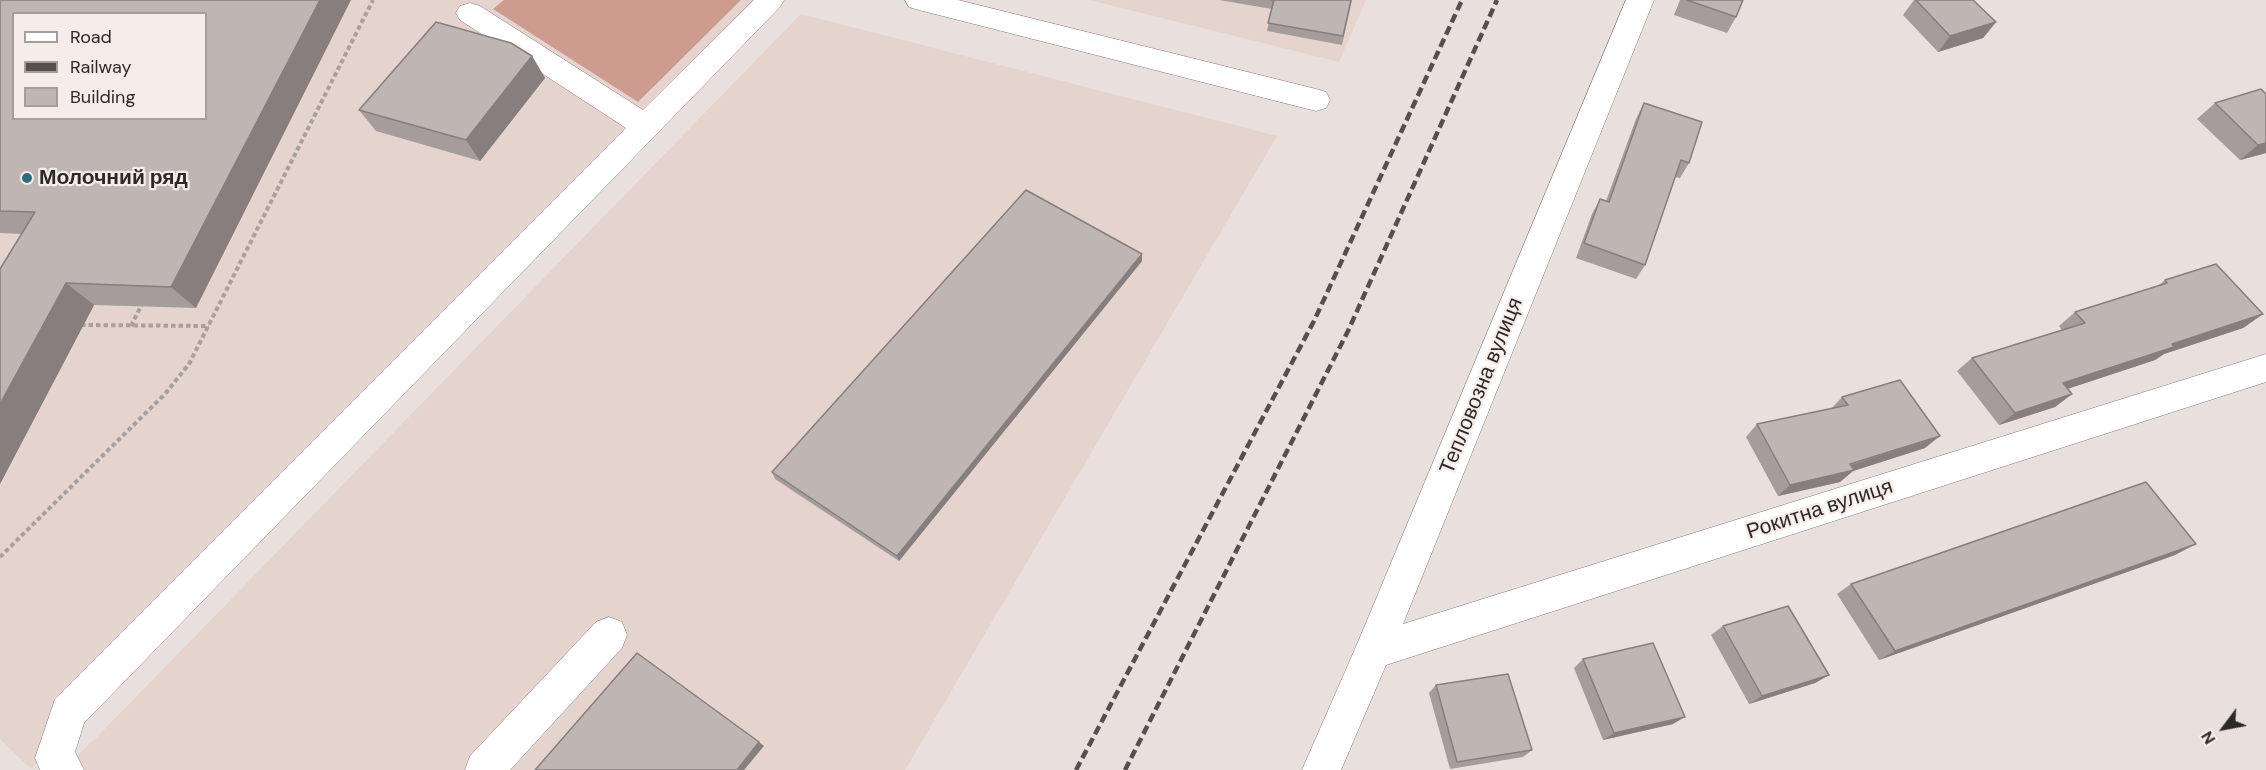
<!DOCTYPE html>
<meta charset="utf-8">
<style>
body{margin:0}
#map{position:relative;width:2266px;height:770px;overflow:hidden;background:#e9dfdd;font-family:"DM Sans",sans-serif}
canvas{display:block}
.legend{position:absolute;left:12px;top:12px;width:195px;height:108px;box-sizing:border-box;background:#f6ecea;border:2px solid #a69e9c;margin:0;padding:8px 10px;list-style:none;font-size:18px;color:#2d2928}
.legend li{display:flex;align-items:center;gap:12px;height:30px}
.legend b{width:30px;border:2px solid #a69e9c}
.north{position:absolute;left:2194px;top:698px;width:60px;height:60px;-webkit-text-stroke:4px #f6ecea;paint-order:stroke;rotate:238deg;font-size:16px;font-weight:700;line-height:24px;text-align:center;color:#2d2928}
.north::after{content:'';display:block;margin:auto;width:21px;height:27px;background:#2d2928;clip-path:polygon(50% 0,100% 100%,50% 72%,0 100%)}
</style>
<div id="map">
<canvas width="2266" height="770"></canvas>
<ul class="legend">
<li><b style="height:8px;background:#fff"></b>Road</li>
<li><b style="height:8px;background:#55504f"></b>Railway</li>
<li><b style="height:16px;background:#bfb6b4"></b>Building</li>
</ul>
<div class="north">N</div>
</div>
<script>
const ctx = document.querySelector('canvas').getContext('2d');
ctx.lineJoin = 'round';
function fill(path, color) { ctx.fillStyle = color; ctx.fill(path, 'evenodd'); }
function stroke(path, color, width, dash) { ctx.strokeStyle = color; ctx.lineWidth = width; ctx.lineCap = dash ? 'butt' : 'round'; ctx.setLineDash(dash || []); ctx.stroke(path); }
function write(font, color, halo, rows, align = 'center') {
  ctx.font = font + ' "DM Sans",sans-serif'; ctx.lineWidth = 4.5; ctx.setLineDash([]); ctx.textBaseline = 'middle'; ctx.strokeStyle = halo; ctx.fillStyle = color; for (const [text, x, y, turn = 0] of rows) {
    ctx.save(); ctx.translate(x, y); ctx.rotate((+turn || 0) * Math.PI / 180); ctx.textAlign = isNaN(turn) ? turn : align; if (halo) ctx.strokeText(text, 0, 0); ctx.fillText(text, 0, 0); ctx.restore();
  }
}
const built = new Path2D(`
 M0,0h771l-740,769 -31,-30zM14,14h192v104h-192z
 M1090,0h276l-27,62z
 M801,14l476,122 -372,634h-844l35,-32z`);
const forest = new Path2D(`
 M504,0h237l-103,102 -145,-93z`);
const path = new Path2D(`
 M81,325l128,1
 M131,326l12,-24
 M0,557l165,-163 24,-30 184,-364`);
const minor = new Path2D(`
 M754,0h30l-4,7 -696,716 -9,29 9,18h-44l-5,-12 20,-59 571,-571 -166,-108 -4,-7 4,-7 10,-3 10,3 163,104z
 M905,0h53l358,89 10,3 4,8 -4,8 -10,3 -397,-101 -10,-3z
 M1626,0h28l-251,624 863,-270v28l-880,283 -45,105h-39l56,-128z
 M609,617l13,5 5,13 -5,13 -112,122h-45l5,-14 126,-134z`);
const rail = new Path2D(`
 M1076,770l238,-449 148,-321
 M1125,770l223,-439 149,-331`);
const wall = new Path2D(`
 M0,0l196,308 -102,-3 -94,179 22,-250 -22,-1z
 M1219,0h133l-10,45 -75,-14 5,-22z
 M1680,0h63l-7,17 -9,16 -53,-18z
 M1914,0h59l23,22 -13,16 -45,14 -35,-37z
 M532,56l13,22 -65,83 -104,-30 -17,-21z
 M1644,103l45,60 -9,15 -5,-1 -30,88 -9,14 -60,-21 16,-44 8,-15 6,2 30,-82z
 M2215,103l51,50 -26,7 -43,-41z
 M1142,254v7l-243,300 -124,-82 -3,-7z
 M2165,280l98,34 -20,14 -79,26 -9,6 -88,29 5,5 -17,13 -56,18 -42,-54 15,-13 90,-28 -3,-4 16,-14 83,-26z
 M1842,397l83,51 -72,23 -13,11 -62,14 -32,-59 11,-13 74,-15z
 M2175,555l-296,105 -42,-66 14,-10z
 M1723,626l106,49 -14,8 -66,21 -38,-69z
 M1583,659l90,65 -70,16 -29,-72z
 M1436,685l96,65 -9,7 -73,12 -21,-76z`);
const shadedWall = new Path2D(`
 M320,0h31l-155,308 -25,-21z
 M1996,22l-13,16 -45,14 12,-16z
 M532,56l13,22 -65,83 -14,-21z
 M2266,143v10l-26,7 18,-15z
 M1142,254v7l-243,300 -2,-5z
 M66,283l28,22 -94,179v-80z
 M2263,314l-20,14 -79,26 -9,6 -109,36 17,-13 109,-39z
 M2072,394l-17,13 -56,18 16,-12z
 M1940,436l-15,12 -72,23 -13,11 -62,14 12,-11z
 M2196,544l-21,11 -296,105 16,-9z
 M1829,675l-14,8 -66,21 13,-8z
 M1685,717l-12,7 -70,16 11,-7z
 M759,742l5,4 -20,24h-7z`);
const building = new Path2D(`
 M0,0h320l-149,287 -105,-4 -66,121v-135l35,-57 -35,-1zM14,14h192v104h-192z
 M1271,0h80l-8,36 -75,-13 6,-23z
 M1687,0h56l-7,17z
 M1916,0h57l23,22 -46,14z
 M436,22l75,21 21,13 -66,84 -107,-30z
 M2261,89l5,5v49l-8,2 -43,-42z
 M1644,103l58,19 -13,41 -8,-3 -36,105 -61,-22 16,-44 9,3z
 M1026,190l116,64 -245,302 -125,-84z
 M2216,264l47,50 -91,30 2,3 -111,36 9,11 -57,19 -43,-55 113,-35 -10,-11 92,-29 -2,-3z
 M1900,380l40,56 -90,28 4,6 -64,15 -33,-61 91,-19 -6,-8z
 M2146,482l50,62 -301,107 -44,-67z
 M1788,606l41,69 -67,21 -39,-70z
 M1653,643l32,74 -71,16 -31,-74z
 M637,653l122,89 -22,28h-202z
 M1508,674l24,76 -75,12 -21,-77z`);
const markers = [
 [27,178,6,"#2b6f7f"]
];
const poiNames = [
 ["Молочний ряд",39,178]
];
const streetNames = [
 ["Тепловозна вулиця",1482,386,-68],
 ["Рокитна вулиця",1820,510,-18]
];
fill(built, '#e5d3ce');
fill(forest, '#cd9c8e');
stroke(minor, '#877e7c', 1);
stroke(path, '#a8a09e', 4, [4.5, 3]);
fill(minor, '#fff');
stroke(rail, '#55504f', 4.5, [9, 4.5]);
fill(wall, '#a49d9b');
fill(shadedWall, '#867f7e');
fill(building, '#bfb6b4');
stroke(building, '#867f7e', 1.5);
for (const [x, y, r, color] of markers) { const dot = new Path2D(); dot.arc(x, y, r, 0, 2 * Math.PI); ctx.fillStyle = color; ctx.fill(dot); stroke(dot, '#f6ecea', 2); }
write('bold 21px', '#2d2928', '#f6ecea', poiNames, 'left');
write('21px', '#2d2928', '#f6ecea', streetNames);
</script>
